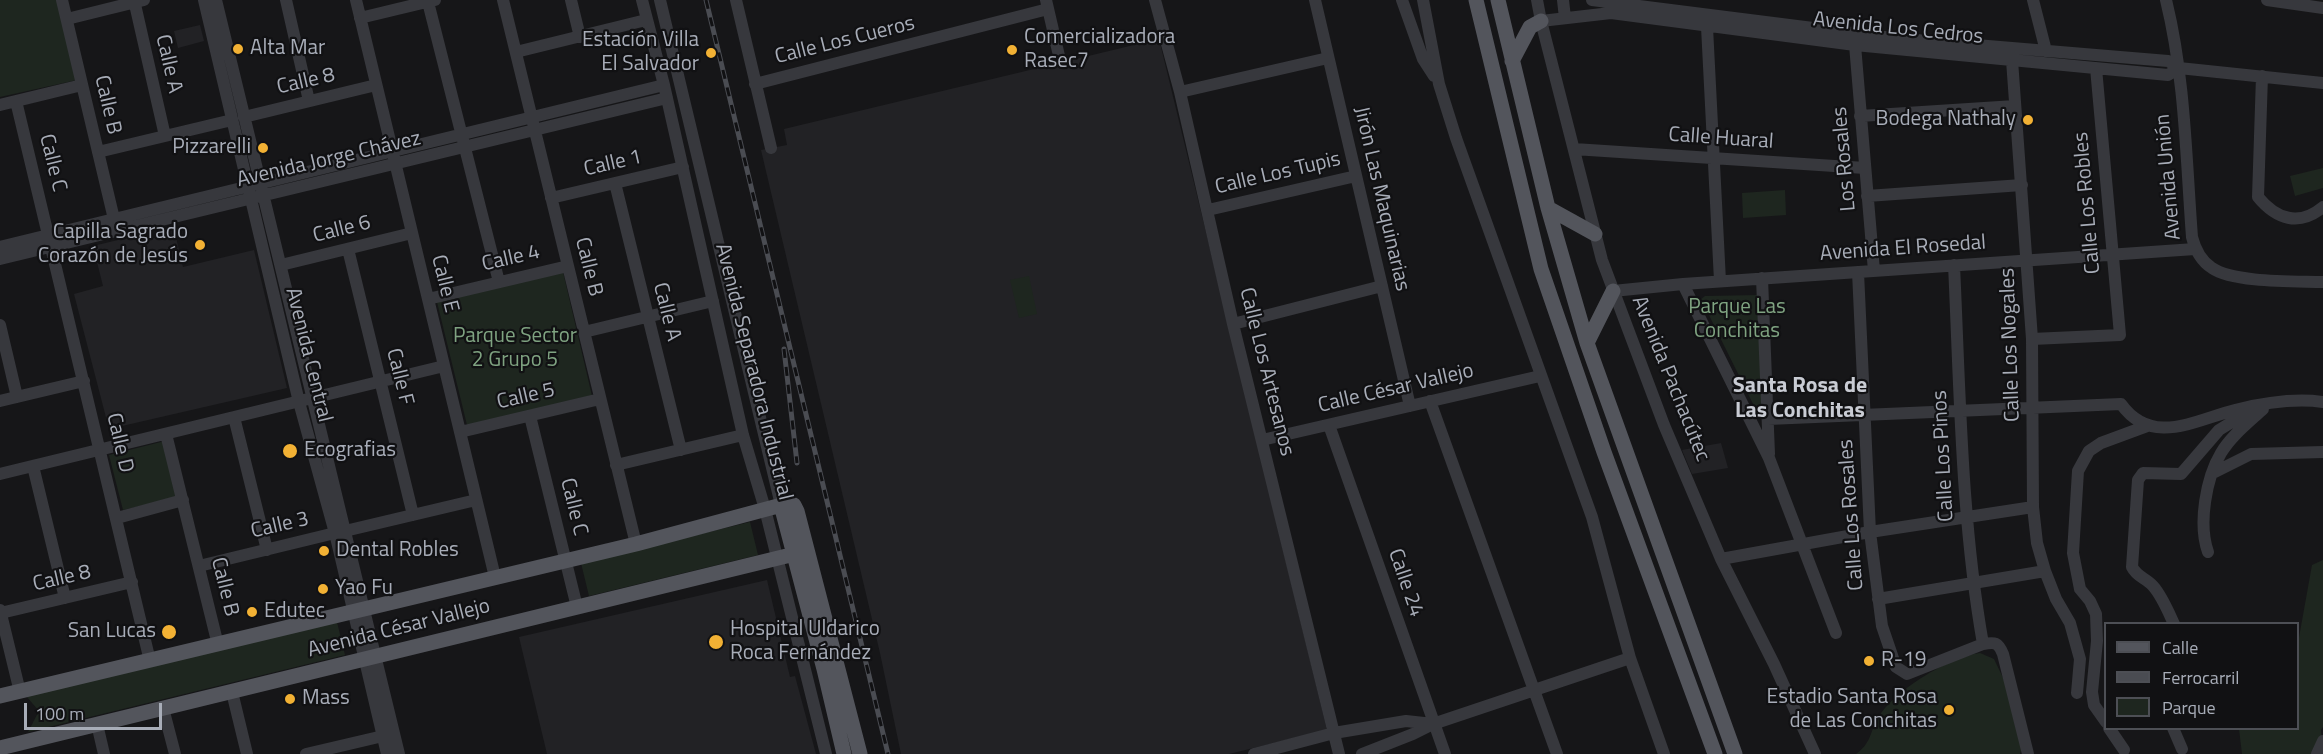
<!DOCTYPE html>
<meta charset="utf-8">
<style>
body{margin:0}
#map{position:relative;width:2323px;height:754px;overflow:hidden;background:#161618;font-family:"Titillium Web",sans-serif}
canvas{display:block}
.legend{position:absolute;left:2104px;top:622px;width:195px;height:108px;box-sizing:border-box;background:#111113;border:2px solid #4d4f55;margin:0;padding:8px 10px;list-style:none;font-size:18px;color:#a8adb8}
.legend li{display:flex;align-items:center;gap:12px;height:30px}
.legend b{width:30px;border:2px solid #4d4f55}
.scale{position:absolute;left:24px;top:703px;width:138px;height:27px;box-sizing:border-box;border:3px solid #a8adb8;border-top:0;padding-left:8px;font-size:18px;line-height:21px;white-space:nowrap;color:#a8adb8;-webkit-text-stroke:4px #111113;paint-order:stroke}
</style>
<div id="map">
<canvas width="2323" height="754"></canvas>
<ul class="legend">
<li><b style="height:8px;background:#53555c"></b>Calle</li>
<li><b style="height:8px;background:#4a4c52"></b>Ferrocarril</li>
<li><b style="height:16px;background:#1e261f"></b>Parque</li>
</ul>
<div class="scale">100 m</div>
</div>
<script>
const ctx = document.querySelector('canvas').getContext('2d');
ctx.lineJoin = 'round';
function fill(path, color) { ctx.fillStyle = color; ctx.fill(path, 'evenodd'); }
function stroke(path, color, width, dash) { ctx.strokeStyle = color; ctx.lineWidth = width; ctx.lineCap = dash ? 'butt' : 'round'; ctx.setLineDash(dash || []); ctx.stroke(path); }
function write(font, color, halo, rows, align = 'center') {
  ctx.font = font + ' "Titillium Web",sans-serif'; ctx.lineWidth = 4.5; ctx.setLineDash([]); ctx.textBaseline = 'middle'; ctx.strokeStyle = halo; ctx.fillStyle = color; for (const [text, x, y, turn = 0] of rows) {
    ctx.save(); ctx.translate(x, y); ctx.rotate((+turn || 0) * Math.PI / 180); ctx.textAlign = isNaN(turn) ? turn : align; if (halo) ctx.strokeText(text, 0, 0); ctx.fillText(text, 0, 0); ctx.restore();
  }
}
const built = new Path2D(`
 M200,25l4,16 -26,7 -4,-17z
 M1159,39l168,691 -98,24h-328l-21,-101 -119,-503 26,-5 -3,-16z
 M174,229l9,38 71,-17 33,138 -178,41 -35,-135 29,-8 -10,-40 50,-12 6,5 10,-2 5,-6z
 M1721,443l7,25 -36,6 -10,-24z
 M767,580l23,97 5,-1 21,78h-269l-28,-117z`);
const green = new Path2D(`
 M0,0h59l18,80 -77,17z
 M2323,168v20l-28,8 -5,-20z
 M1785,190l1,25 -43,3 -1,-25z
 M563,272l29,124 -125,29 -30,-123z
 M1029,276l8,38 -18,4 -9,-38z
 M1759,295l6,119h-7l-57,-115 4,-3z
 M165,441l15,56 -57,13 -14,-55z
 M750,522l8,33 -169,41 -8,-33z
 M2323,560v167l-2,3 2,24h-81l-3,-25 59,-1v-85l14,-78z
 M337,622l8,33 -317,77 11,-21 -13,-15z
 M1980,653l14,6 13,27 15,60 -2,8h-164c15,-11 13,-19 21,-34 14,-28 72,-63 103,-67z`);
const minor = new Path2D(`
 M62,0l52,219
 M134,0l31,136
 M204,0l95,402 36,131 52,221
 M216,0l183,754
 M286,0l23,101
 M356,0l139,577
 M503,0l133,544
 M571,0l9,37
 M642,0l22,85 79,350 22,74 61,245
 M660,0l121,505
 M736,0l35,148
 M1046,0l14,60
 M1155,0l25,92 53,232 106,430
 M1315,0l95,406
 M1402,0l21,59 11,17
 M1423,0l16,84 17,54 136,379 38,141 34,96
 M1537,0l4,21 61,239 62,165 57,134 53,105 41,90
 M1563,0l2,18
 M2033,0l13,51
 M2166,0c19,77 20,158 26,237 3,12 9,24 20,31 22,15 83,13 111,14
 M2267,0l56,8
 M428,2l71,280
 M360,18l75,-18
 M67,19l77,-19
 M1541,21l70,-8 244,32 313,30 11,-7 -11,-7 -276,-23 -300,-38
 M1707,27l13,254
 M1855,45l19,226
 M516,52l130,-32
 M2012,60l20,279 1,168 4,36 8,28 11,28 14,24 10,36 -3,34
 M2179,68l144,15
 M2262,76l-4,121c18,22 41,30 65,10
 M755,84l293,-75
 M1180,92l148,-34
 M16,101l134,560
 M0,105l82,-20
 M1860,116l155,-10
 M244,117l132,-32
 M1574,149l291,19
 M98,152l134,-32
 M615,183l66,267
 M1867,196l155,-11
 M551,198l132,-31
 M1208,210l148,-34
 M0,247l664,-162
 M348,249l65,266
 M0,259l667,-161
 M281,265l131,-32
 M1954,265c6,127 7,254 29,379
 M1858,272l12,260 12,94 14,41 11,7 76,-30c12,-2 15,-2 20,10l25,100
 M1762,278l7,176
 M1683,284l86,174 67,175
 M1613,291l70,-7 512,-35
 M428,299l140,-33
 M1233,324l149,-38
 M0,325l17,72
 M584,332l129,-31
 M2032,339l88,-4 -24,-267
 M0,401l84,-20
 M1430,401l127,353
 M530,416l47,191
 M234,417l33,133
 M1768,419l353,-15c31,43 74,16 114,6 28,-7 59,-12 88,-8
 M1329,425l116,329
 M460,432l140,-33
 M166,434l52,211
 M1262,440l278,-64
 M616,465l127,-30
 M33,466l32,132
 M2213,473l38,-19 72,-2
 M0,474l444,-108
 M117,518l66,-18
 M345,531l131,-31
 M2208,552c-10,-28 -2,-74 13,-99 10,-17 28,-31 42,-44
 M1721,559l149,-27 163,-25
 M199,566l136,-33
 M1878,599l167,-28
 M0,610l20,82
 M1,613l131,-31
 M2174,624c-6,-13 -12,-28 -21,-38 -7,-8 -16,-9 -21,-19l6,-87 5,-7 38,1 38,-44 34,-21
 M232,692l15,62
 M163,708l12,46
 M2106,722l-12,-17 -2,-13 5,-51 -1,-27 -6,-13 -10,-12 -7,-36 5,-82 11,-20 12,-8 46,-17
 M97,724l7,30
 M2109,728l15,22
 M2173,728l9,21
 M306,754l77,-18
 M1254,754l80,-21 72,-12 27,3
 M1362,754l51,-20 20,-10 197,-66
 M2317,754l6,-13`);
const major = new Path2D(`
 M1476,0l65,269 63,183 111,302
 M1498,0l50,208 39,135 148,411
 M1512,61l18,-34 11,-6
 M1548,208l47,26
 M1587,343l26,-52
 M781,505l43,164 20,85
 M0,696l636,-152 153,-41 5,2 3,6 63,243
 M0,748l807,-197`);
const rail = new Path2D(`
 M706,0l182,754
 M784,349l13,114`);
const markers = [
 [238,49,6,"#f2b134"],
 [1012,50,6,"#f2b134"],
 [711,53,6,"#f2b134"],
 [2028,120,6,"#f2b134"],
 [263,148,6,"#f2b134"],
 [200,245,6,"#f2b134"],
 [290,451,8,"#f2b134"],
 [324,551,6,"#f2b134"],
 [323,589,6,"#f2b134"],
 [252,612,6,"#f2b134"],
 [169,632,8,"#f2b134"],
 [716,642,8,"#f2b134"],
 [1869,661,6,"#f2b134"],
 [290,699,6,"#f2b134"],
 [1949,710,6,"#f2b134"]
];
const streetNames = [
 ["Avenida Los Cedros",1898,29,6],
 ["Calle Los Cueros",845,41,-14],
 ["Calle A",168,64,77],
 ["Calle 8",306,82,-13],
 ["Calle B",107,105,77],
 ["Calle Huaral",1721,139,4],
 ["Los Rosales",1845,159,-95],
 ["Avenida Jorge Chávez",329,160,-13],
 ["Calle C",52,163,76],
 ["Calle 1",613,164,-13],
 ["Calle Los Tupis",1278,174,-13],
 ["Avenida Unión",2169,177,-95],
 ["Jirón Las Maquinarias",1381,199,77],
 ["Calle Los Robles",2088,203,-95],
 ["Calle 6",342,230,-14],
 ["Avenida El Rosedal",1903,249,-4],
 ["Calle 4",511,259,-13],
 ["Calle B",588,267,76],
 ["Calle E",444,284,76],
 ["Calle A",666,312,76],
 ["Calle Los Nogales",2011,345,-92],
 ["Avenida Central",308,355,76],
 ["Avenida Separadora Industrial",753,372,76],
 ["Calle Los Artesanos",1266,372,76],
 ["Calle F",399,377,76],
 ["Avenida Pachacútec",1670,379,68],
 ["Calle César Vallejo",1396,389,-13],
 ["Calle 5",526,397,-13],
 ["Calle D",119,443,77],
 ["Calle Los Pinos",1944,456,-93],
 ["Calle C",573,507,76],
 ["Calle Los Rosales",1852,515,-94],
 ["Calle 3",280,526,-13],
 ["Calle 8",62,579,-13],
 ["Calle 24",1405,583,71],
 ["Calle B",224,587,76],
 ["Avenida César Vallejo",399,629,-14]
];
const poiNames = [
 ["Comercializadora",1024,38],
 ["Rasec7",1024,62],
 ["Estación Villa",699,41,"right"],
 ["El Salvador",699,65,"right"],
 ["Alta Mar",250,49],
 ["Bodega Nathaly",2016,120,"right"],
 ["Pizzarelli",251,148,"right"],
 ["Capilla Sagrado",188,233,"right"],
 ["Corazón de Jesús",188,257,"right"],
 ["Ecografias",304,451],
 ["Dental Robles",336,551],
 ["Yao Fu",335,589],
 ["Edutec",264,612],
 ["Hospital Uldarico",730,630],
 ["Roca Fernández",730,654],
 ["San Lucas",156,632,"right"],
 ["R-19",1881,661],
 ["Estadio Santa Rosa",1937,698,"right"],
 ["de Las Conchitas",1937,722,"right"],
 ["Mass",302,699]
];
const parkNames = [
 ["Parque Las",1737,308],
 ["Conchitas",1737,332],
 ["Parque Sector",515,337],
 ["2 Grupo 5",515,361]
];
const neighbourhoodNames = [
 ["Santa Rosa de",1800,387],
 ["Las Conchitas",1800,412]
];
fill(built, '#222225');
fill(green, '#1e261f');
stroke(minor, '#37383d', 12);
stroke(major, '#53555c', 15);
stroke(rail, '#4a4c52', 5);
stroke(rail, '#111113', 3, [9]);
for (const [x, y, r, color] of markers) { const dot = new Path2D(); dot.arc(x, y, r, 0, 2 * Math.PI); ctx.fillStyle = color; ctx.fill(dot); stroke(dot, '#111113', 2); }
write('21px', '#a8adb8', '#111113', streetNames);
write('21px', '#a8adb8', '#111113', poiNames, 'left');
write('21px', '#7fa381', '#111113', parkNames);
write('bold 22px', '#c9ccd4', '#111113', neighbourhoodNames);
</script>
